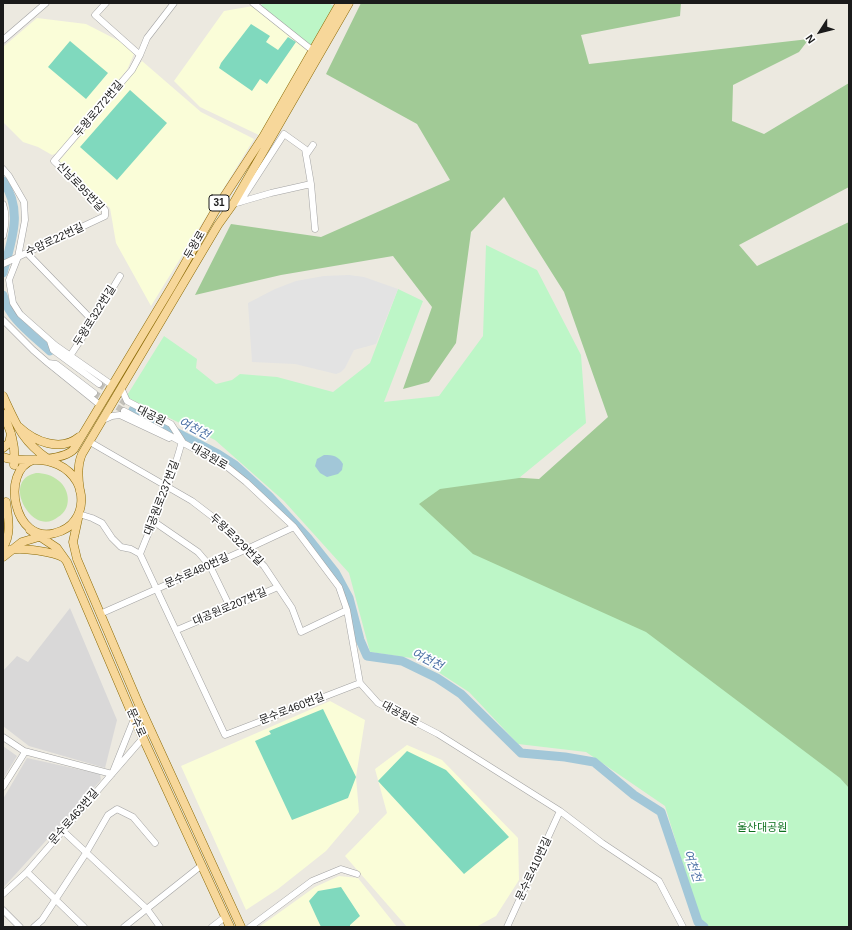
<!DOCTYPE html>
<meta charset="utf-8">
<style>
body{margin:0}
#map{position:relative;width:852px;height:930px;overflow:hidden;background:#ece9e0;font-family:Helvetica,sans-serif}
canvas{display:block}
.frame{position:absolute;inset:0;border:4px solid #1b1b1b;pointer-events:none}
.north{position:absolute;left:800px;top:12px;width:40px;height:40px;-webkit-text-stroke:3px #fff;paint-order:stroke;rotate:234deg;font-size:11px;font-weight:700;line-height:16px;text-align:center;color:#1b1b1b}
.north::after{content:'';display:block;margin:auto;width:14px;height:18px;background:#1b1b1b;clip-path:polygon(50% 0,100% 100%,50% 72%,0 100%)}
</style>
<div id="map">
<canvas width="852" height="930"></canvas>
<div class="frame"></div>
<div class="north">N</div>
</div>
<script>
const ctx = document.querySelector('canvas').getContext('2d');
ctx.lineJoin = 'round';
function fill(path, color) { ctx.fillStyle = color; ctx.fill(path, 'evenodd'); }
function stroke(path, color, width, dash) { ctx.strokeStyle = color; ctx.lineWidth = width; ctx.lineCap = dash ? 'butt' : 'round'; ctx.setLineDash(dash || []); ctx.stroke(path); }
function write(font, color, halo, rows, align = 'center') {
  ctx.font = font + ' Helvetica,"Noto Sans KR",sans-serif'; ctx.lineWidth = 3.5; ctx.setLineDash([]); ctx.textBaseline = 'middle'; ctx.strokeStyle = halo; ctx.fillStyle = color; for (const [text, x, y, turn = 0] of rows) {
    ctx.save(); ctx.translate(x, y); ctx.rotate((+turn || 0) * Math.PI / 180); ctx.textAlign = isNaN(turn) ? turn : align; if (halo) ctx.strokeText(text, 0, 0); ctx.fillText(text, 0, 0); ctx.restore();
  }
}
const residential = new Path2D(`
 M70,608l47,112 -12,48 -76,-22 -26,-20v-55l14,-15 11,6z
 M3,746l14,10 -14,23z
 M27,758l73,16 1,6 -98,108v-89z`);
const education = new Path2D(`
 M253,6l59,44 -49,87 -63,-30 -26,-26 50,-70z
 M37,18l49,6 37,19 11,11 -7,16 -70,83 -5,2 -14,-8 -15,-5 -20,-20v-75z
 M142,61l59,51 53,27 -103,167 -35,-63 -6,-35 -51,-44 1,-4 69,-82z
 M330,701l35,19 -9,57 3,35 -33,39 -48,38 -32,21 -65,-144z
 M407,745l35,15 76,78 1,42 -23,36 -20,11h-69l-62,-71 42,-43 -12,-44z
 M339,876l19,2 39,49h-138l56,-40z`);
const grass = new Path2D(`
 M36,473c8,0 16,2 23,8 11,9 13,28 -1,36 -5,4 -11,6 -17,4 -18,-5 -34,-42 -5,-48z`);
const forest = new Path2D(`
 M361,3h320l-1,13 -99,19 8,29 220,-25 -10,13 -66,33 -1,36 32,13 85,-51v104l-110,58 18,21 92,-44v705l-507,-410 89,-45 108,7 69,-62 -44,-125 -60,-95 -33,35 -15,111 -27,39 -26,7 29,-82 -39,-51 -112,19 -86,20 36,-71 90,13 129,-57 -33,-56 -91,-50z`);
const park = new Path2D(`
 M266,3h62l9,5 -25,42 -55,-44z
 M486,245l51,25 44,85 5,68 -67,55 -79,11 -21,15 54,50 173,78 194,146 9,10v139h-147l-37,-121 -79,-54 -68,-8 -49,-52 -51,-33 -48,-7 -21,-79 -65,-72 -69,-61 -89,-43 38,-61 33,23 -1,9 20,16 16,-4 8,-6 37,3 56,15 37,-29 28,-74 25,12 -39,101 55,-6 44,-60z`);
const pitch = new Path2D(`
 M251,24l19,12 -4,6 12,8 10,-13 8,5 -29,42 -7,-5 -8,12 -33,-23 2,-5z
 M70,41l38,32 -22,26 -38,-32z
 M130,90l37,33 -50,57 -37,-33z
 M323,709l33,68 -8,21 -56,22 -37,-79 16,-7 -2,-3z
 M407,751l39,19 63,67 -45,37 -86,-93z
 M341,887l19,29 -10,9v2h-29l-12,-26 9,-10z`);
const parking = new Path2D(`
 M349,275l15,2 34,12 -22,55 -22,6 -9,18 -4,4 -5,2 -41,-10 -43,-2 -4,-59 27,-14 21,-8 28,-5z`);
const water = new Path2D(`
 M324,455c10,0 14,1 19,9l-1,6 -4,4 -11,3 -7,-4 -5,-7 2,-7z`);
const river = new Path2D(`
 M3,181c21,30 8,60 0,92
 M3,295c6,24 30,40 47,56
 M133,410l85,44 17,11 34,31 39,42 27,34 14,26 11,42 7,16 35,5 35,17 24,16 60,59 44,4 29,5 40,33 27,17 37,110 6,5`);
const minorTunnel = new Path2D(`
 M99,384l29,21
 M94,393l30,18`);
const minor = new Path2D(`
 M106,3l-11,12 45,40
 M253,3l59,47
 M3,40l43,-37
 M306,155l7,-10
 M3,169l6,7 15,26 1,18 -7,37 -9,23 4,23 7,11 35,31 57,40
 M311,184l4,45
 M3,204c4,11 3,21 0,32
 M218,206l15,-2 38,-11 40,-9 -6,-35 -21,-15 -44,68
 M27,253l66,68
 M3,264l102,-48v-6l-51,-49 78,-91 8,-15 7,-17 27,-35
 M3,320l30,30 15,13 8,1 38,29
 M50,341l3,9 46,34
 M70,356l23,-35 27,-45
 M48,363l52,42
 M122,390l5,11 44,23 11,17
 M124,411l102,55 20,16 48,45 45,60 8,23 13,73 18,20 60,31 122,77 42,32 57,38 24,46
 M103,420l9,-4 8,-1 49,23
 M90,442l102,59 30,23 42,42 28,42 9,24 46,-22
 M79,514l13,4 10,5 10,15 9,9 10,2 9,5 85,181 135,-52
 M153,521l45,31 12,14 20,41
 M140,554c15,-38 32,-74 42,-113
 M100,614l147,-65 47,-22
 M177,630l101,-43
 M3,737l21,14 88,23 22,-55
 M3,787l22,-35
 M62,830l85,79 13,18
 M27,872l57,55
 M3,894l24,-22 116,-134
 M3,910l17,17
 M34,927l8,-7 44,-67 22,-38 9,-6 16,8 22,26
 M124,927l78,-62
 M212,927l13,-10
 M250,927l62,-46 29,-12 16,5
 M507,927l53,-116`);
const major = new Path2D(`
 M3,396c13,28 19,45 45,63
 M3,414c8,17 13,31 11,51
 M19,427c16,15 42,25 60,10
 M3,448l6,-5 2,-9
 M3,457c14,5 61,4 71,-8l98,-163 46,-80 45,-69 77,-134
 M33,460c17,-1 35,6 44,22 6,12 6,27 -2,38 -4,6 -12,11 -20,13 -41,12 -55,-62 -22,-73z
 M80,491c-2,-12 -3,-26 2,-37l136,-229 15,-21 116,-201
 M79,514l-6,28 4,17 63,148 101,220
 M30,530l27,18 10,14 64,150 99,215
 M3,547c9,-13 5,-30 3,-45
 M10,550c12,-3 44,2 54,8
 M3,557l19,-15 20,-6`);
const shields = [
 [219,203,20]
];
const shieldNames = [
 ["31",219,203]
];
const streetNames = [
 ["두왕로272번길",99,109,-50],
 ["신남로95번길",80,187,46],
 ["수암로22번길",55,240,-25],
 ["두왕로",195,245,-60],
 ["두왕로322번길",95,316,-58],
 ["대공원",151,416,26],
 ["대공원로",209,457,30],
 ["대공원로237번길",162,498,-69],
 ["두왕로329번길",236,540,44],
 ["문수로480번길",197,571,-24],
 ["대공원로207번길",230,607,-23],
 ["문수로460번길",292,709,-21],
 ["대공원로",400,714,28],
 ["문수로",136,723,66],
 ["문수로463번길",74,817,-49],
 ["문수로410번길",534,869,-65]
];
const parkNames = [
 ["울산대공원",762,828]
];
const waterNames = [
 ["여천천",194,429,28],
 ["여천천",427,660,27],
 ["여천천",692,866,71]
];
fill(residential, '#d9d8d8');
fill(education, '#fafdd8');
fill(grass, '#c0e5a7');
fill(forest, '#a1ca96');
fill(park, '#bdf6c7');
fill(pitch, '#80d9be');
fill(parking, '#e3e3e3');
fill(water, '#a2c7d8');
stroke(river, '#a2c7d8', 9);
stroke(minorTunnel, '#c2c0b9', 6, [6, 3]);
stroke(minor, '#a2a2a2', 7);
stroke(major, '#8b6a06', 9);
stroke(minor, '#fff', 6);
stroke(major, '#f7d79a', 8);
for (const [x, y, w] of shields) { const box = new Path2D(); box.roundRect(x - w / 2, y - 8, w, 16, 3); ctx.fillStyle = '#fff'; ctx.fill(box); stroke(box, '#1b1b1b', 1); }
write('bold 10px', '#1b1b1b', null, shieldNames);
write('11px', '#1b1b1b', '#fff', streetNames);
write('11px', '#0f7220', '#fff', parkNames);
write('italic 12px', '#4c71a5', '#fff', waterNames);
</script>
